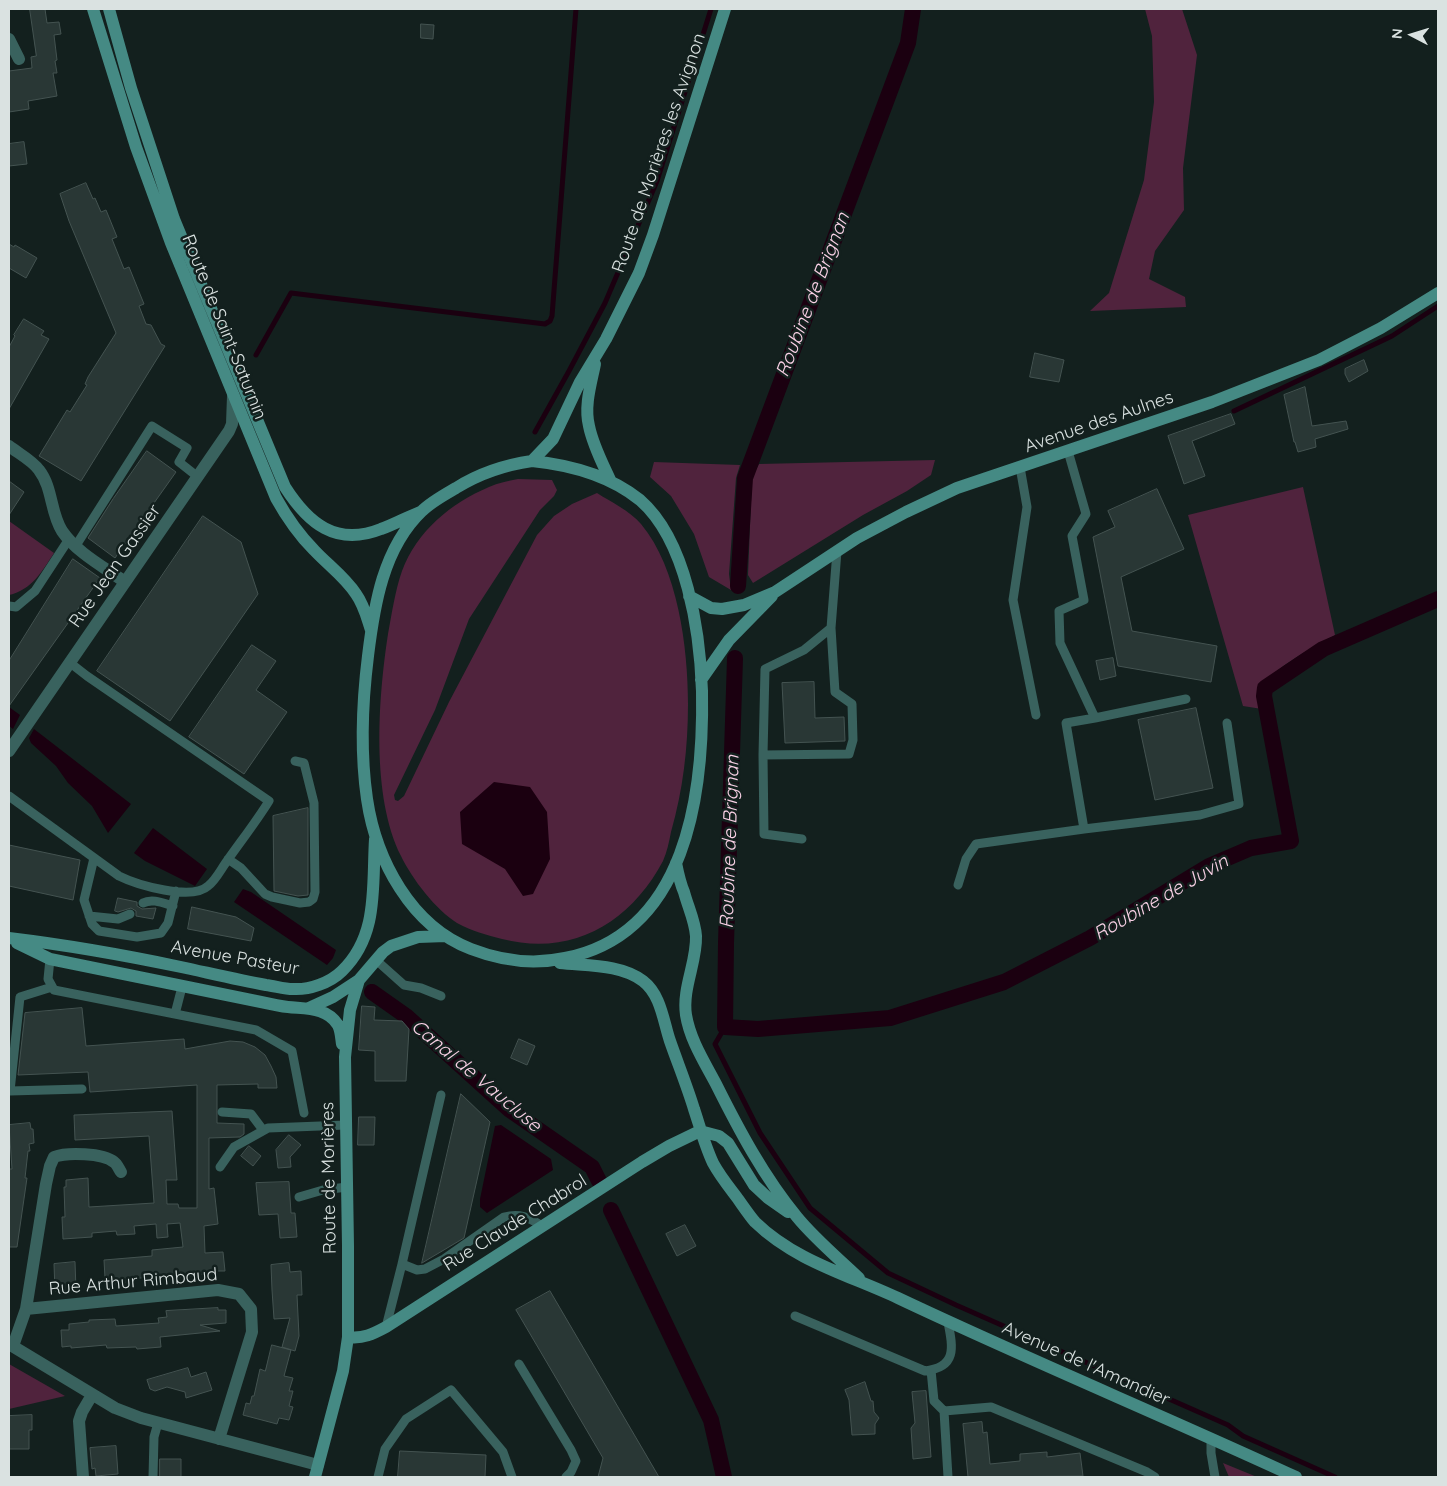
<!DOCTYPE html>
<meta charset="utf-8">
<style>
body{margin:0}
#map{position:relative;width:1447px;height:1486px;overflow:hidden;background:#13201e;font-family:Quicksand,sans-serif}
canvas{display:block}
.frame{position:absolute;inset:0;border:10px solid #dae2e1;pointer-events:none}
.north{position:absolute;left:1387px;top:10px;width:50px;height:50px;-webkit-text-stroke:4px #13201e;paint-order:stroke;rotate:275deg;font-size:14px;font-weight:700;line-height:20px;text-align:center;color:#dae2e1}
.north::after{content:'';display:block;margin:auto;width:18px;height:22px;background:#dae2e1;clip-path:polygon(50% 0,100% 100%,50% 72%,0 100%)}
</style>
<div id="map">
<canvas width="1447" height="1486"></canvas>
<div class="frame"></div>
<div class="north">N</div>
</div>
<script>
const ctx = document.querySelector('canvas').getContext('2d');
ctx.lineJoin = 'round';
function fill(path, color) { ctx.fillStyle = color; ctx.fill(path, 'evenodd'); }
function stroke(path, color, width, dash) { ctx.strokeStyle = color; ctx.lineWidth = width; ctx.lineCap = dash ? 'butt' : 'round'; ctx.setLineDash(dash || []); ctx.stroke(path); }
function write(font, color, halo, rows, align = 'center') {
  ctx.font = font + ' Quicksand,sans-serif'; ctx.lineWidth = 5; ctx.setLineDash([]); ctx.textBaseline = 'middle'; ctx.strokeStyle = halo; ctx.fillStyle = color; for (const [text, x, y, turn = 0] of rows) {
    ctx.save(); ctx.translate(x, y); ctx.rotate((+turn || 0) * Math.PI / 180); ctx.textAlign = isNaN(turn) ? turn : align; if (halo) ctx.strokeText(text, 0, 0); ctx.fillText(text, 0, 0); ctx.restore();
  }
}
const green = new Path2D(`
 M1145,9h37l15,46 -14,113 1,42 -29,41 -6,28 36,18 1,10 -96,4 19,-18 35,-113 10,-78 -2,-66z
 M935,460l-4,15 -24,16 -44,24 -110,68 -5,-8 4,-98 7,-13z
 M654,462l86,3 -4,13 -7,96 2,16 -22,-13 -15,-43 -23,-38 -21,-19z
 M518,479l34,1 5,10 -3,6 -14,14 -71,109 -34,91 -41,85 1,5 3,1 6,-5 45,-94 88,-167 17,-19 18,-12 25,-11c14,9 33,18 44,31 37,44 47,124 47,180 0,44 -5,86 -17,128 -2,10 -4,20 -8,29 -33,62 -91,96 -161,78 -15,-4 -31,-8 -45,-16 -21,-13 -45,-44 -56,-67 -30,-60 -23,-157 -13,-222 4,-21 7,-43 14,-63 15,-40 49,-68 87,-84 9,-4 19,-6 29,-8z
 M1303,487l32,148c-16,9 -74,39 -76,59 0,4 2,11 3,15l-19,-3 -55,-191z
 M9,521l45,32c-12,18 -22,37 -45,42z
 M9,1364l56,32 -56,13z
 M1223,1463l34,14h-28z`);
const water = new Path2D(`
 M9,707l11,8 -7,14 -4,-3z
 M34,729l97,75 -23,29 -16,-27 -24,-23 -12,-17 -25,-23 -2,-5z
 M494,782l36,5 17,25 3,47 -17,35 -10,2 -18,-27 -43,-25 -2,-32z
 M153,828l54,41 -12,17 -50,-25 -11,-8z
 M243,889l8,3 85,58 -3,8 -6,7 -93,-63z
 M501,1125l50,34 2,11 -66,43 -7,-6v-8l15,-73z`);
const stream = new Path2D(`
 M256,355l35,-62 254,31 5,-3 2,-5 24,-307
 M1234,411l158,-75 46,-30
 M535,432l34,-61 36,-68 52,-122 54,-172
 M725,1027l-10,17 45,89 50,75 78,65 68,32 272,120 15,11 92,41`);
const canal = new Path2D(`
 M738,586l7,-108 163,-435 5,-34
 M735,658l-9,285 -1,84 33,2 132,-11 114,-36 86,-44 119,-72 42,-18 40,-7 -27,-145 1,-8 58,-39 115,-50
 M372,992l34,24 104,94 82,57 7,14
 M611,1210l100,210 13,57`);
const building = new Path2D(`
 M30,9h15l2,14 12,-1 2,12 -7,1 3,25 -2,1 2,12h-4l4,23 -29,5 1,8 -20,3v-41l23,-3 -1,-11 5,-1z
 M421,24l13,1 -1,14 -12,-1z
 M24,142l3,22 -18,2v-22z
 M86,183l7,16 2,-1 6,14 5,-2 11,27 -5,2 12,30 5,-2 15,37 -5,2 7,18 5,1 10,19 4,2 -84,135 -42,-25 28,-46 3,2 17,-27 -2,-1 3,-7 28,-44 -47,-112 -9,-27z
 M9,244l5,3 1,-2 22,13 -11,20 -17,-10z
 M24,319l20,12 -3,4 8,4 -40,70v-62l6,-11 -1,-1z
 M1035,353l29,7 -5,22 -29,-5z
 M1364,360l4,11 -19,11 -4,-8v-5z
 M1305,387l7,39 34,-5 2,8 -33,10 1,8 -18,5 -3,-10h-1l-10,-47z
 M1231,414l4,10 -43,17 13,35 -21,8 -16,-48z
 M147,451l29,21 -61,86 -27,-20 25,-39z
 M9,481l15,11 -15,23z
 M1157,489l27,60 -63,28 11,54 85,15 -6,36 -93,-16 -25,-129 22,-10 -7,-16z
 M203,516l38,26 17,52 -88,127 -73,-50z
 M73,559l27,19 -91,128v-45z
 M252,645l24,16 -20,29 31,22 -43,62 -55,-37z
 M1113,658l3,18 -16,4 -4,-19z
 M814,682l1,36 29,-1 1,24 -60,2 -3,-60z
 M1196,708l17,80 -58,12 -17,-80z
 M308,808v87l-10,1 -24,-5 -1,-75z
 M9,845l71,15 -7,40 -64,-14z
 M118,898l19,4v4l5,3 14,-1 -3,11 -17,-3v-5l-5,-3 -13,4 -3,-1z
 M192,907l44,10 18,11 -3,13 -63,-12z
 M362,1006l13,1 -1,13 28,1 7,8 -3,52h-31v-30l-16,-1z
 M82,1008l4,38 98,-7 1,10 45,-8 13,1 12,5 10,8 6,11 5,11 1,11h-19v-4l-41,1v38l27,1v10l-4,3 -31,1v51l5,-1 4,36 -14,2 1,27 18,-1 2,19h-9v2l-36,4 -26,2v-2l-26,2v3l-13,2 -1,-7 -9,1 -1,-18 48,-4v-6l31,-3 -3,-24 -13,1 1,13 -11,1 -1,-14 -22,2 1,8 -18,1 -1,-4 -24,2v4l-29,2 -1,-22h3l-1,-30h2v-7l22,-2 1,29 65,-4 -5,-67 -74,4 -1,-25 98,-4 5,69h-11l1,24h11l1,4h18v-123l-107,7 -2,-20 -70,3 7,-62z
 M519,1039l16,7 -8,19 -16,-7z
 M461,1094l29,28 -26,116 -42,25z
 M359,1117h16l-1,28h-16z
 M30,1123l1,6h2l1,14 -5,1 1,7h-2l-3,27h2l-10,69h-8v-78h3l-3,-44z
 M289,1135l12,10 -11,12 1,10 -13,1 -2,-18z
 M249,1146l12,10 -8,10 -12,-10z
 M289,1182l2,31h4l2,24 -17,1 -2,-24 -19,1 -3,-32z
 M685,1225l11,21 -19,10 -11,-22z
 M75,1262l1,28 -21,1 -1,-27z
 M289,1263l1,9 11,-1 1,24h-5l2,41 -4,15 -13,-4 8,-29 -16,1 -2,-29 -1,-25z
 M550,1291l109,186h-61l5,-19 -87,-148z
 M218,1308v2h8v13l-26,2 20,6 -60,6 1,10 -24,2 -1,-2 -29,1 -1,-3 -35,3v-2l-9,1 -1,-17h8v-6l20,-2v-2l26,-1 1,7 43,-3 -1,-5 9,-1 -1,-6z
 M272,1345l19,5 -7,26 9,2 -4,13h4l-4,15 4,1 -4,13 -10,-2 -2,6 -34,-9 3,-12 4,1 2,-8h2l6,-27 5,2z
 M188,1368l3,9 15,-5 6,18 -26,8 -1,-6 -18,-5 -12,4 -5,-2 -3,-9z
 M865,1382l6,19h2l1,11 5,6 -4,6v10l-23,1 -3,-35 -4,-10z
 M926,1391l5,66 -18,2 -2,-31 4,-5 -3,-31z
 M32,1415v15h-3v19h-20v-33z
 M982,1422l1,11 4,-1 3,32 30,-3v-7l27,-2v5l33,-4 3,23 -115,1 -5,-53z
 M116,1446l2,28 -22,2 -1,-8 -3,1 -2,-21z
 M400,1451l86,4 -1,22h-87z
 M160,1459h21v18h-21z`);
const service = new Path2D(`
 M1068,451l18,63 -14,22 12,64 -25,11 1,32 35,75 91,-19
 M1020,467l7,40 -14,93 23,115
 M75,547l77,-121 35,22 -8,14 19,15
 M9,606l7,1 19,-16 34,-52
 M763,755l86,-1 4,-14 -1,-36 -17,-12 -4,-64
 M9,796l110,80c18,9 73,25 89,10 8,-6 13,-17 19,-25 14,-20 29,-39 42,-60l-182,-125 -18,-14
 M1084,829l116,-14 39,-11 -12,-81
 M802,839l-38,-5 -1,-79 2,-86 39,-19 27,-22 6,-77
 M94,858l-10,42 8,24 7,7 38,6 24,-4 7,-10 8,-32
 M228,859l13,9 24,26 7,3 28,6 9,-1 4,-3 2,-7 -1,-89 -10,-40 -9,-2
 M958,885l8,-26 10,-15 108,-15 -18,-106 29,-5
 M143,903c9,-5 20,0 30,3
 M89,916l29,3 12,-5
 M50,959l-2,20 6,11 121,24 7,-27
 M376,960l28,25 17,3 20,8
 M52,987l-32,10 -10,94 72,-2
 M175,1014l81,16 36,21 12,62
 M222,1112l29,2 12,16
 M220,1167l14,-20 34,-19 78,-3
 M299,1197l24,-7 24,-3
 M402,1264l39,-169
 M795,1316l130,55c32,-4 28,-23 23,-49
 M386,1327l16,-63 15,6 8,-1 19,-10 60,-42c16,-4 24,0 38,9
 M519,1364l52,86 5,11 -5,11 -5,5
 M931,1370l3,31 10,10 4,66
 M944,1411l47,-4 156,65 8,5
 M1211,1438v15l4,24
 M153,1477l1,-40 4,-14
 M378,1477l7,-28 21,-30 45,-29 52,62 9,25`);
const minor = new Path2D(`
 M9,39l10,20
 M9,446c9,7 24,15 30,24 14,18 11,42 23,61 15,22 42,36 63,51
 M9,751l220,-320 3,-7 1,-28
 M26,1309l192,-19 21,4 12,15 1,23 -33,107
 M9,1344l106,64 26,10 177,47
 M13,1346l13,-37 20,-125 4,-18 4,-9c13,-5 49,-4 60,5 3,2 5,7 7,10
 M83,1477l-4,-56 3,-9 10,-17`);
const secondary = new Path2D(`
 M93,9l43,138 35,96 105,255c10,18 23,37 38,52 14,15 31,27 42,44 8,11 11,24 15,36
 M109,9l22,79 43,131 111,268c23,36 51,60 96,42 14,-5 26,-12 39,-17
 M595,364c-4,20 -11,42 -6,62 4,20 14,38 22,56
 M532,461c39,4 77,14 108,39 47,41 60,132 62,191 2,102 -15,243 -137,267 -32,7 -63,3 -94,-9 -60,-23 -95,-89 -104,-150 -7,-48 -5,-95 1,-143 6,-50 15,-108 54,-145 9,-9 22,-16 34,-23 24,-15 48,-23 76,-27z
 M532,461l21,-22 27,-57 26,-43 33,-66 14,-38 72,-226
 M689,596l22,12 11,1 22,-4 31,-13 82,-54 49,-26 51,-24 255,-86 107,-42 62,-32 57,-35
 M701,680l28,-40 43,-44
 M676,863c2,10 4,20 8,29 4,15 11,29 12,44 1,26 -14,52 -10,79 4,25 19,48 30,69 23,46 48,93 81,133 18,22 41,41 62,61
 M9,938c58,7 115,17 172,29 28,6 57,13 85,18 9,1 18,4 27,4 16,1 37,-6 49,-18 37,-36 30,-84 33,-132
 M17,943l33,16 211,43c9,2 18,4 27,5 18,2 39,0 50,18 3,6 3,13 4,19
 M560,963c27,3 61,1 83,18 18,14 20,39 27,60 8,23 17,45 24,68 6,18 11,37 19,54 7,13 16,24 25,36 5,7 11,16 17,23 40,39 94,53 143,76 131,62 266,118 398,179
 M309,1008l24,-11 26,-17
 M700,1131l19,5 9,7 26,42 14,13 20,14
 M348,1337c15,2 25,-3 38,-10l256,-165 27,-16 31,-15
 M315,1477l28,-106 5,-34v-91l-3,-189 5,-47 9,-30 24,-28 8,-6 27,-9 28,-1`);
const streetNames = [
 ["Route de Morières les Avignon",659,153,-71],
 ["Route de Saint-Saturnin",224,327,68],
 ["Avenue des Aulnes",1099,422,-19],
 ["Rue Jean Gassier",115,566,-55],
 ["Avenue Pasteur",235,958,10],
 ["Route de Morières",329,1178,-91],
 ["Rue Claude Chabrol",515,1223,-32],
 ["Rue Arthur Rimbaud",133,1282,-5],
 ["Avenue de l'Amandier",1086,1364,24]
];
const waterNames = [
 ["Roubine de Brignan",813,295,-69],
 ["Roubine de Brignan",730,842,-88],
 ["Roubine de Juvin",1161,898,-30],
 ["Canal de Vaucluse",476,1076,40]
];
fill(green, '#50233d');
fill(water, '#1b0010');
stroke(stream, '#1b0010', 5);
stroke(canal, '#1b0010', 16);
fill(building, '#293735');
stroke(building, '#445351', 1);
stroke(service, '#39625e', 9);
stroke(minor, '#39625e', 12);
stroke(secondary, '#458a84', 12);
write('18px', '#dae2e1', '#13201e', streetNames);
write('italic 19px', '#fbd2e7', '#13201e', waterNames);
</script>
